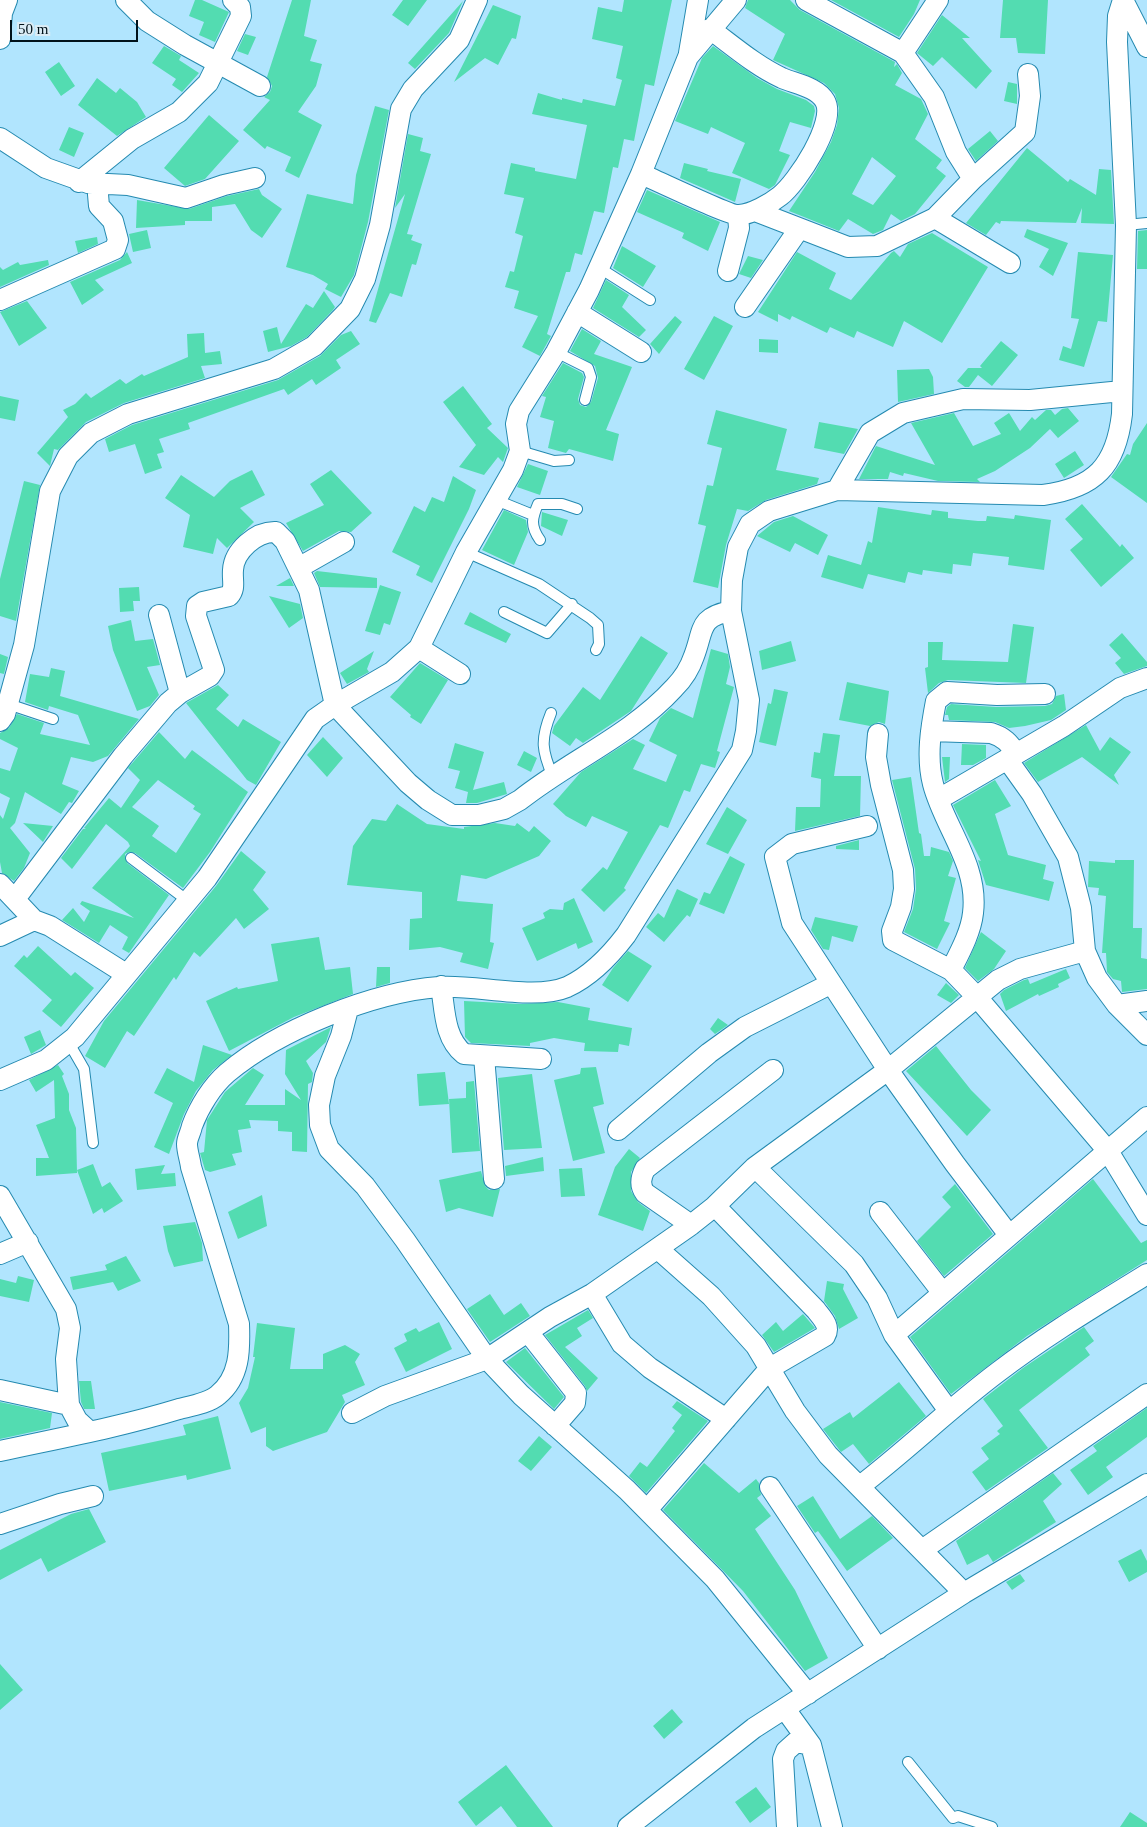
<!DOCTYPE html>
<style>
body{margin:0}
#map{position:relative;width:1147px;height:1827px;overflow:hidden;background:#b1e5fe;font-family:"Times New Roman",serif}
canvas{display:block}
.scale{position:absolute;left:10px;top:20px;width:128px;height:22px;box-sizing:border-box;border:2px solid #01121a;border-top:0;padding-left:6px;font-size:15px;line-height:18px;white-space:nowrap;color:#01121a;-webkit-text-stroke:4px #dbecf5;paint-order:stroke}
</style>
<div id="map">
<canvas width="1147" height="1827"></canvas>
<div class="scale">50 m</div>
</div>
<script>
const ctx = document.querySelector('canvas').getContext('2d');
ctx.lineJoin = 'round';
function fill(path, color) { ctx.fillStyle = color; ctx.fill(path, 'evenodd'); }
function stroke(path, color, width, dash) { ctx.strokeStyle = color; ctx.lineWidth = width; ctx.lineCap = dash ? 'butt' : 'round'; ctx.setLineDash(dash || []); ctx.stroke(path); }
const building = new Path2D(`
 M195,0h7l27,12 -14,30 -16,-7 5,-13 -15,-6z
 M292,0h19l-7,36 13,4 -7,21 12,3 -6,22 -18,26 24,13 -23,53 -14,-7 6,-14 -24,-11 -2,3 -22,-19 27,-30 -6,-3 6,-5 2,-6 -5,-9z
 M403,0h24l-19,26 -16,-11z
 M624,0h48l-18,86 -9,-2 -11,57 -10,-2 -6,29 -5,-1 -9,46 -10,-2 -12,44 -7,-2 -5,19h-4l-19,62 4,2 -11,20 -18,-9 16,-31 -24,-8 5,-17 -14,-4 5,-16 4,1 9,-36 -8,-3 9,-35 -20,-4 7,-31 24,5v3l41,8 11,-54 -55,-11 6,-21 24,7v-2l20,5 1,-4 32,7 7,-26 -6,-2 7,-32 -31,-7 6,-32 24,5z
 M748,0h42l10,10 95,52 -1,5 3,-3 5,9 -7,12 26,14 7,15 -13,25 27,21 -6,8 10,8 -31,38 -14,7 -10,-7 -8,16 -10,4 -25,-15 -9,12 -50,-20 26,-39 16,-30 6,-17 2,-17 -4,-14 -11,-11 -51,-23 12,-26 -40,-26zM872,157l24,19 -23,29 -21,-11z
 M831,0h89l-6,14 -15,23z
 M1003,0h45l-3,54 -27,-1 -2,-15h-16z
 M463,1l-14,32 -34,36 -7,-6z
 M493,5l28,11 -5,23 -4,-1 -14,27 -13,-7 -31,24z
 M942,15l28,23h-8l30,33 -16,18 -34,-32 -9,9 -16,-13z
 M245,34l11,3 -8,18 -11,-4z
 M164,46l17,10 -2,4 20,13 -17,19 -10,-7 4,-6 -24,-16z
 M713,46l44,32 20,11 29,11 8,6 1,5 -4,17 -21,-6 -11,29 11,4 -15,30 -6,4 -37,-16 13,-30 -34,-16 -3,7 -33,-13 27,-63z
 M59,62l16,24 -14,10 -16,-24z
 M97,78l19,15 4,-5 17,14 9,15 -29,19 -39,-31z
 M1008,82l9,2v20l-13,-3z
 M375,106l14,4 -21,112 -14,53 -13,22 -16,-8 3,-5 -15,-9 -27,-8 21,-73 46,10 3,-29z
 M209,115l30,26 -34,38 -20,7 -21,-18z
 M69,127l15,6 -10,24 -15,-7z
 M990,131l8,10 -22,20 -8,-12z
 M408,134l15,4 -3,13 11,3 -24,80 6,1 -2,5 11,4 -6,21 -4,-1 -10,33 -12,-4 -14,30 -7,-2 36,-127 -10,14z
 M1027,148l41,34 2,-3 26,16 3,-26 12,1 3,54 -33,-1 1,-15 -6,15 -75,-2 -1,3 -4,-2 -10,13 -20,-12z
 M684,163l24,6 -1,2 34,8 -6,23 -55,-24z
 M259,189l3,6 20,14 -20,29 -11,-8 -16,-26 -23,3v14h-27v4l-49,3 1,-28 52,9 38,-13z
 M647,190l73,32 -12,29 -26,-13 2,-5 -47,-21z
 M1027,229l41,14 -15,33 -14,-9 10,-18 -25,-12z
 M147,230l4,18 -18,4 -4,-18z
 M1147,230v39h-10l1,-38z
 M932,233l56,34 -46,76 -38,-22 -11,26 -36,-16 -3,7 -24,-11 -3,6 -35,-17 -2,4 -12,-6v8l-20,-10 39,-60 39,21 -7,16 22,11 40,-47 3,-2 6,6 8,-13z
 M97,237l1,7 -20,9 -3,-12z
 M622,246l34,20 -13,21 -30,-19z
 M127,252l5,11 -37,17 9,10 -22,15 -12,-23 50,-22z
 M1078,252l35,3 -6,67 -9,-1 -14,46 -25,-7 4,-14 8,3 8,-30 -8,-1z
 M748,256l15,4 -12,18 -12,-4z
 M48,260l1,5 -49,22v-20l3,3 15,-8 2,3z
 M606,280l23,15 -7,12 24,23 -7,7 -46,-29z
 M324,291l11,16 -2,3 -26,27 -16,9 -23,6 -5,-21 14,-4 4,17 25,-40 7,4z
 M27,301l20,27 -28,18 -19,-34z
 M675,316l7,6 -23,32 -9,-10z
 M714,316l19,10 -29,54 -20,-11z
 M582,329l19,12 -7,13 38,13 -26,63 13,4 -6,27 -44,-12 -3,4 -18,-5 6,-27 -14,-4 6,-20 -4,-1 21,-33 19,10 2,4 -6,22 2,6 6,2 5,-5 7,-24 -3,-12 -25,-15z
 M351,331l9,13 -24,16 5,8 -25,17 -4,-6 -24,16 -4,-6 -96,34 2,6 -31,10 5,13 -7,2 5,14 -17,6 -10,-30 -26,8 -4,-13 27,-14 146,-45 42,-24 21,-21z
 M204,333l1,20 15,-2 2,13 -21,2 4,12 -81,25 -38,19 -28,28 -4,-1 -4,17 -13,-13 31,-36 -5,-7 12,-6 11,-11 5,5 29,-19 6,5 16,-10 2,2 44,-19 -1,-23z
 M759,339l19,1v13l-19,-1z
 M1001,341l17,14 -26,31 -14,-11 -9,12h-4l-8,-6 11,-13h14l-2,-2z
 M929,369l4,8 1,17 -36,8 -1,-32z
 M463,386l29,38 -5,4 21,20 -5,14 -5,-5 -14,18 -25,-8 17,-22 -33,-43z
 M0,396l19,4 -4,21 -15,-3z
 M1068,408l11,13 -21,17 -8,-9 -20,19 -35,23 -18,8 3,3 -42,-1 -34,-8 -1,3 -13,-4 -2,7h-29l17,-33 59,19 -24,-42 43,-10 19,33 28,-12 -7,-11 15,-10 11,18 12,-14 3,3 11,-10h5l4,5 7,-6z
 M716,410l71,19 -11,41 43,8 -2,6 -51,16 -18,11 -11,-2 -11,36 -8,43 -25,-6 13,-56 -8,-2 9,-39 6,1 9,-38 -15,-4z
 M819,422l39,7 -14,25 -30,-6z
 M1147,423v80l-36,-26 16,-23 3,1 3,-11z
 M1075,451l9,14 -20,13 -9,-14z
 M528,464l20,7 -8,24 -23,-8z
 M252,470l13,25 -25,13 14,14 -27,26 -10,-10 -4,16 -30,-7 7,-32 -25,-17 16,-23 33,22 16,-16z
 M331,470l41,43 -21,19 -12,-1 -36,20 -17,-28 38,-18 -14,-21z
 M453,476l23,14 -7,19 -37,74 -16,-8 4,-9 -28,-14 22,-46 11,6 7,-15 12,5z
 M24,481l16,4 -24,136 -16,-5v-37z
 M1082,504l38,43 2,-3 12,14 -33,29 -31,-37 13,-11 -18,-20z
 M878,507l53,8 1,-5 16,2v6l30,3h8l1,-5 27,3 1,-4 36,5 -7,50 -36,-5 1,-8 -36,-4 -2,13 -18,-2 -1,10 -29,-4 -1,5 -14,-3 -3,11 -37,-9 -5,15 -42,-12 7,-22 33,10 7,-24 4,2z
 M504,510l22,10 2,12 -14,33 -32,-15z
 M542,512l26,8 -6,16 -21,-10z
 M793,516l35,19 -10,20 -23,-12 -5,9 -33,-16 17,-14z
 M317,571l60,7v10l-57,-1 -6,-14z
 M290,578l4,8h-18z
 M380,585l21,7 -11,33 -6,-2 -4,12 -15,-4z
 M139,587l1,14h-7l1,10 -14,1 -1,-24z
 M269,596l31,8 3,14 -14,10z
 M470,612l41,22 -5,9 -42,-19z
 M131,620l4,21 18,-2 7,26 -13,2 12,28 -9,11 -13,5 -24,-61 -5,-24z
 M1013,624l21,3 -8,56 -78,-3 -9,3 -11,10 -3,-25 3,-1v-25h15l-1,18 66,2z
 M1122,633l25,29v4l-23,8 -9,-11 6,-5 -12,-13z
 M641,636l27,17 -37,58 -48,32 -7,-5 -6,8 -18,-13 2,-7 29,-39 17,13z
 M791,641l5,20 -34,9 -3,-19z
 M711,649l17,5 2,13 -4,17 8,3 -17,64 3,1 -5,16 -14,-4 -11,28 -6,-2 -16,38 -8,-3 -36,63 2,2 -22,22 -23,-22 22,-23 4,3 21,-38 -36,-16 -6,11 -20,-11 -13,-12 28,-32 52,-33 12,6 -12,24 33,13 11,-27 -28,-14 11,-23 11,-10 22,10z
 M374,651l-7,18 2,3 -22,12 -7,-11z
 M0,654l8,3 -4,17 -4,-1z
 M420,663l28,17 -27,44 -11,-7 1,-2 -21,-18z
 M51,668l14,3 -5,25 79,23 -31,37 -15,6 -22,-5 -9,27 17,7 -7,12 -3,-1 -8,12 -36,-22 -10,31 -5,5 20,25 -6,15 -10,13 -12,-8 -2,-11v-47l3,4 7,-21 -10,-5v-25l10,3 8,-23 -18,-9v-6l9,-5 8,-14 27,9 -4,11 50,11 -12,-30 -29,-9 -1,4 -23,-8 5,-28 19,3z
 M847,682l42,9 -4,33 -6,-2 -9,4 -31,-6z
 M218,685l11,10 -13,14 22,18 5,-8 38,23 -25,43 -9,-5 -61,-77z
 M774,689l14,3 -12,54 -17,-4 9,-39 3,1z
 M1064,694l2,16 -15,10 -26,6 -16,2 -14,-6 -46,-2 -1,-5h-3l2,-8 4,-3 45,3 49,-1 7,-2 4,-8z
 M1086,725l14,26 10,-14 21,15 -17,23 5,10 -37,-28 -44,25 -14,-19z
 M159,732l26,27 7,-9 56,42 -38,60 -27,36 -48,-35 -6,-1 -4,2 2,9 42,32 -40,58 -7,-4 6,-12 -18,-12 -11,18 -37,-23 11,-12 11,14 6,-11 -10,-7 2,-3 52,17 -42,-30 38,-42 -2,-4 -22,-18 -34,45 -11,-11 22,-29h3l-2,-1 25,-30 12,10 19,-28 -12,-12zM158,780l37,26 -2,3 8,5 -25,39 -24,-17 7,-10 -27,-19z
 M823,733l17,2 -6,41h27l-1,40 -65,15 1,-24h24l1,-28 -10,-2 3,-25 6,1z
 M323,737l20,21 -16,19 -20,-22z
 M455,743l29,9 -11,38 31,-8 3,12 -30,9h-11l2,-11 -13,-4 5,-17 -12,-3z
 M962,744l24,1v13l-13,7h-12z
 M524,751l13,7 -6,14 -14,-7z
 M942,757h8l-1,22 -4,3z
 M911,777l8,56 2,1 3,22h6l1,-9 18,5 4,9 -5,15 8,2 -12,43 6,2 -13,26 -33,-17 9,-23 3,-20 -1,-20 -23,-89z
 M995,780l16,26 -16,8 13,41 38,10 -3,14 11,3 -5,19 -63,-16 -8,-25 3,1 -28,-56z
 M397,804l30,20 37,5v-2l31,-4 20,3 2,-3 12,9 5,-6 17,15 -12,15 -53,23 -25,-4 -4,26 36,3 -3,38 4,1 -6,26 -28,-7 3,-9 -23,-6 -31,3 1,-31 12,-1v-26l-75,-7 6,-39 19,-27 14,2z
 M727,807l20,13 -19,34 -22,-10z
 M23,823l30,3 -10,16z
 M859,840v10l-23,-1v-3z
 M241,851l25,21 -13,18 16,19 -25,20 -8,-11 -36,39 -6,-5 -18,28 -2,-3 -40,59 -7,-5 -22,37 -20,-12 19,-35 112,-135z
 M730,856l15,8 -21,50 -25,-10 5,-12 6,2z
 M1115,860h19l-1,68h9l-1,30 6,1v30l-25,3 -1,-11 -8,-2 -6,-7 -1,-19h-4l4,-57 -8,-1 1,-7 -11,-1 1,-26 26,2z
 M677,889l21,10 -8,18 -3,-2 -23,27 -18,-15 12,-14 6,5z
 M574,898l19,44 -15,7 -2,-6 -39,18 -15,-33 23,-10 -2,-5 7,-4 13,1 1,-7z
 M815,917l43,9 -5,16 -21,-6 -3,14 -6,-1 -12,-19z
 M981,932l25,19 -12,18 -16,12 -13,-13z
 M319,937l6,33 25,-3 3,27 -59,23 -65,34 -23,-50 31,-14 1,2 40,-8 -7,-37z
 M38,946l33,30 4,-4 19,16 -33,39 -19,-16 10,-11 -38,-34 10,-11 3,3z
 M628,951l24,15 -24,36 -26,-17 11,-17z
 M377,967h13v16l-14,4z
 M1066,969l4,9 -12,6 1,3 -20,9 -1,-2 -32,17 -6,-17 4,-4 20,-10 4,-1 2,5z
 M946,983l13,12 -8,8 -14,-8z
 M464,1001l57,3 37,-2 32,6 -2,12 44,8 -3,18 -10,-2 -1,8 -34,-1 1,-8 -31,-5 -24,5v3l-59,-3 -6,-6z
 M718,1018l10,7 -13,9 -5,-5z
 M331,1027l-5,15 -20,19 7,12 -1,9 -4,2 -1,68 -15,-1v-19l-14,-1v-10l-29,-1 2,8 -13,2 4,22 -10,2 4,11 -26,7 -5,-2 -5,-17 4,-1 3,-32 18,-28 28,-24 11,7 -19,30h40v-16l16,11 -16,-26 1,-24z
 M40,1030l6,15 -15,9 -7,-17z
 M203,1045l29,10 -19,15 -17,21 -12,23 -15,40 -15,-7 19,-44 -19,-10 13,-25 27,14z
 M936,1046l35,44 20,20 -24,26 -61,-65z
 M58,1065l6,9 -2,2 7,18v16l7,18 1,45 -41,3v-18h13l-13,-33 19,-7 -1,-38 -18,12 -7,-12z
 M596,1067l8,37 -11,3 12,46 -32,8 -19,-81 26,-6 1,-6z
 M445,1072l4,32 -30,2 -2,-32z
 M532,1074l10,74 -38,2 -6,-72z
 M474,1081l6,70 -28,2 -3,-54 17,-1v-16z
 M629,1149l11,9 -9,14v19l7,11 12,9 -7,20 -45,-16 17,-48z
 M543,1157l1,14 -38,5 -1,-10z
 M93,1164l9,23 8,-5 13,19 -19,12 -2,-5 -9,6 -16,-44z
 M165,1165l-4,9 14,-1 1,13 -39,4 -2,-21z
 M582,1168l3,28 -24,1 -2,-28z
 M481,1171l4,15 4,4 11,-1 -7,28 -34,-9 -13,4 -7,-32z
 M1093,1179l48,64 6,-3v20l-120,76 -76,58 -41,-57z
 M955,1184l38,50 -49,42 -27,-35 34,-34 -9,-10z
 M262,1195l5,31 -29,13 -10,-27z
 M195,1222l7,21 1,18 -29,6 -6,-16 -5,-25z
 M126,1256l15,25 -23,10 -5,-9 -40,8 -3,-13 37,-7 -2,-5z
 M18,1276l16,4 -5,22 -29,-6v-17l16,4z
 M827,1281l17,3 -1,5 15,29 -19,11 -4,-13 -11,-15z
 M490,1294l14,21 17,-12 9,13 -40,26 -23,-33z
 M588,1310l5,8 -16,10 5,8 -17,11 33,31 -11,13 -2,-5 -40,-51z
 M803,1314l12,14 -41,24 -12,-17 14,-13 7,9z
 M439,1322l13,27 -46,23 -12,-24 13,-7 -3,-7 12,-6 3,4z
 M257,1323l38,5 -5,41h33v-15l22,-9 15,9 -5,8 10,23 -23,10 3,7 -18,30 -54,19 -7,-5v-19l-15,6 -12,-30 9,-15 7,-31h-2z
 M1084,1327l10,14 -9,7 5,7 -71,55 29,38 -62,43 -14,-19 17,-13 -8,-11 19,-14 -3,-3 6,-5 -20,-27 40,-31z
 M525,1348l39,49 -10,12 -48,-47z
 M79,1381h12l4,28h-11l-3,-7z
 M899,1382l27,34 -57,48 -16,-20 -12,8 -18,-23 27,-17 3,6z
 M677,1401l31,20 -62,72 -17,-17 11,-14 7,5 28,-36 -3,-3 10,-13 -10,-8z
 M0,1402l52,11 -2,15 -50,11z
 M1147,1408v29l-41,30 7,10 -25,18 -18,-25 27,-19 -4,-5z
 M218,1416l13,53 -44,11 -1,-5 -77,16 -8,-38 85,-18 -3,-10z
 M539,1436l13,11 -21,24 -13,-10z
 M704,1463l35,30 17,-14 3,4 2,12 -4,3 14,18 -16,13 40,61 33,68 -23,13 -62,-80 -80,-81z
 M1053,1473l9,11 -19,17 13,21 -63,40 -5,-8 -21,11 -11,-24z
 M813,1496l27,43 32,-23 21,22 -46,33 -29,-40 -3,2 -18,-27z
 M89,1509l17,33 -58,30 -7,-14 -41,22v-30l71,-36z
 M1141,1549l6,12v11l-18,10 -11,-21z
 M1020,1574l5,7 -13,9 -6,-8z
 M0,1664l23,26 -23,20z
 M672,1709l11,13 -19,17 -11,-13z
 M506,1765l47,62h-36l-16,-21 -25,20 -18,-24z
 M756,1787l15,20 -21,16 -15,-21z
 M1130,1812l17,11v4h-27z`);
const service = new Path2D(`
 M1126,225l21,-2
 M598,267l52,33
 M556,352l32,16 3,9 -6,23
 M520,451l34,10 15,-1
 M496,500l37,15
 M540,540c-10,-14 -8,-22 -2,-36h24l15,5
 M466,552l73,32 51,34 8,7 1,19 -3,6
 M504,612l43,21 25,-29
 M8,704l45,15
 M551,713c-11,27 -9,38 2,64
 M131,858l57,43
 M69,1043l15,26 9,74
 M908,1762l45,56 5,-2 34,11`);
const minor = new Path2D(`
 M126,0l21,21 38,24 75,41
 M806,0l97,53 31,44 22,55 17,27
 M1123,0l24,47
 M0,39l2,-26 5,-13
 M689,53l9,-53
 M903,53l35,-53
 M0,138l46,30 42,15 40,2 58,13 38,-13 31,-7
 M641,174c15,6 89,42 98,41 13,-1 31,-11 41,-19 17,-13 57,-74 45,-95 -8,-14 -29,-17 -43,-23 -26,-12 -49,-32 -72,-49
 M79,182l53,-43 47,-27 29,-29 33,-67 -1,-9 -7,-7
 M755,211l93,36 29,-1 58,-28 38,-39 52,-47 5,-36 -2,-22
 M935,218l75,45
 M728,271l11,-43 -1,-13
 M0,300l115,-51 3,-9 -5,-19 -14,-15 -2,-23
 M745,307l54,-78
 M577,312l64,40
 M837,490l33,-57 33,-20 60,-14 67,1 92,-9
 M300,567l44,-25
 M419,648l41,26
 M180,693l30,-17 4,-6 -18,-54 1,-10 6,-4 26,-6c7,-8 3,-15 4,-26 1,-19 23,-39 43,-38l9,9 24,49 26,115 73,78 20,17 24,15h27l25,-6 16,-9c49,-39 111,-65 154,-112 9,-9 16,-20 20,-32 10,-26 4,-39 37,-45
 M0,721l5,-7 19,-69 26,-154 18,-35 23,-23 37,-19 146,-45 40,-23 36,-37 15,-30 15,-54 21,-116 12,-20 46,-49 18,-40
 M931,731l60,2c13,4 18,10 25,20
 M878,734l-2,23 5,28 22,85 1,19 -3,18 -9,24 1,9 58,30 25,26 132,155 39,64
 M1007,759l25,35 36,63 13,51 4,43 12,27 20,27 30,30
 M939,799l125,-73 56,-38 27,-10
 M867,826l-75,18 -17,13 17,66 96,147 67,94 54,71
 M0,884l34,36 16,6 76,48
 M15,899l108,-143 45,-53 12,-10 -21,-78
 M0,936l34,-16
 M951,970c9,-18 20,-38 22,-57 6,-48 -29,-86 -40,-129 -7,-27 -2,-57 3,-83l11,-9 50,3 48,-1
 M441,986c4,24 3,52 23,68l77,5
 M1117,1005l30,-4
 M348,1009l-7,27 -16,40 -6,29 1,20 9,24 36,37 40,54 82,119 34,36 106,95 88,89 93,115
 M484,1056l10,123
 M0,1080l46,-20 29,-23 132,-159 108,-159 20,-14 57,-33 27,-24 47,-96 47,-82 7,-19 -4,-27 3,-13 37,-59 33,-62 52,-116 47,-117 48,-57
 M618,1130l91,-77 36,-26 85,-43
 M755,1167l99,97 23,34 17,37 55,76
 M0,1196l66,113 4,19 -4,31 3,46 8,15 12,11
 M880,1212l62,80
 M691,1225l-46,-32c-6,-8 -4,-16 0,-24l128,-99
 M658,1249l53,47 45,50 39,65 33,44 136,138
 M0,1254l28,-12
 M592,1294l30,50 28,24 76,51
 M528,1332l48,61 -1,10 -20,23
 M894,1335l253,-218
 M0,1390l69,15
 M352,1413l33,-17 102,-37 63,-42 42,-23 99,-69 24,-19 40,-39 133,-97 110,-90 22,-11 65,-18
 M0,1451c60,-13 120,-24 179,-42 12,-3 30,-6 39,-14 22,-18 22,-45 21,-71l-48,-157c-1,-8 -4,-16 -4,-23 0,-6 4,-12 5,-18 7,-19 20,-40 35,-53 51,-43 146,-81 212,-86 36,-3 95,14 128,0 24,-11 43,-31 59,-52l116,-185 4,-19 3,-31 -18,-89 1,-31 6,-33 12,-23 19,-13 68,-21 206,5c52,-7 73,-29 79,-81l4,-189 -9,-183 1,-26 5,-16
 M860,1486c47,-36 90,-78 138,-114 47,-36 99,-67 149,-98
 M770,1487l108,162
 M647,1510l123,-142 55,-32c6,-10 -3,-18 -9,-26l-101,-104
 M0,1524l60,-20 33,-8
 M922,1550l225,-156
 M785,1709l26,36 21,82
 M628,1827l126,-99 210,-135 183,-109
 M787,1827l-4,-68 3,-8 10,-9 15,3`);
fill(building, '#53dcb1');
stroke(service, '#258ab0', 12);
stroke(minor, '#258ab0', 22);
stroke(service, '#fff', 10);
stroke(minor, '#fff', 20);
</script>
